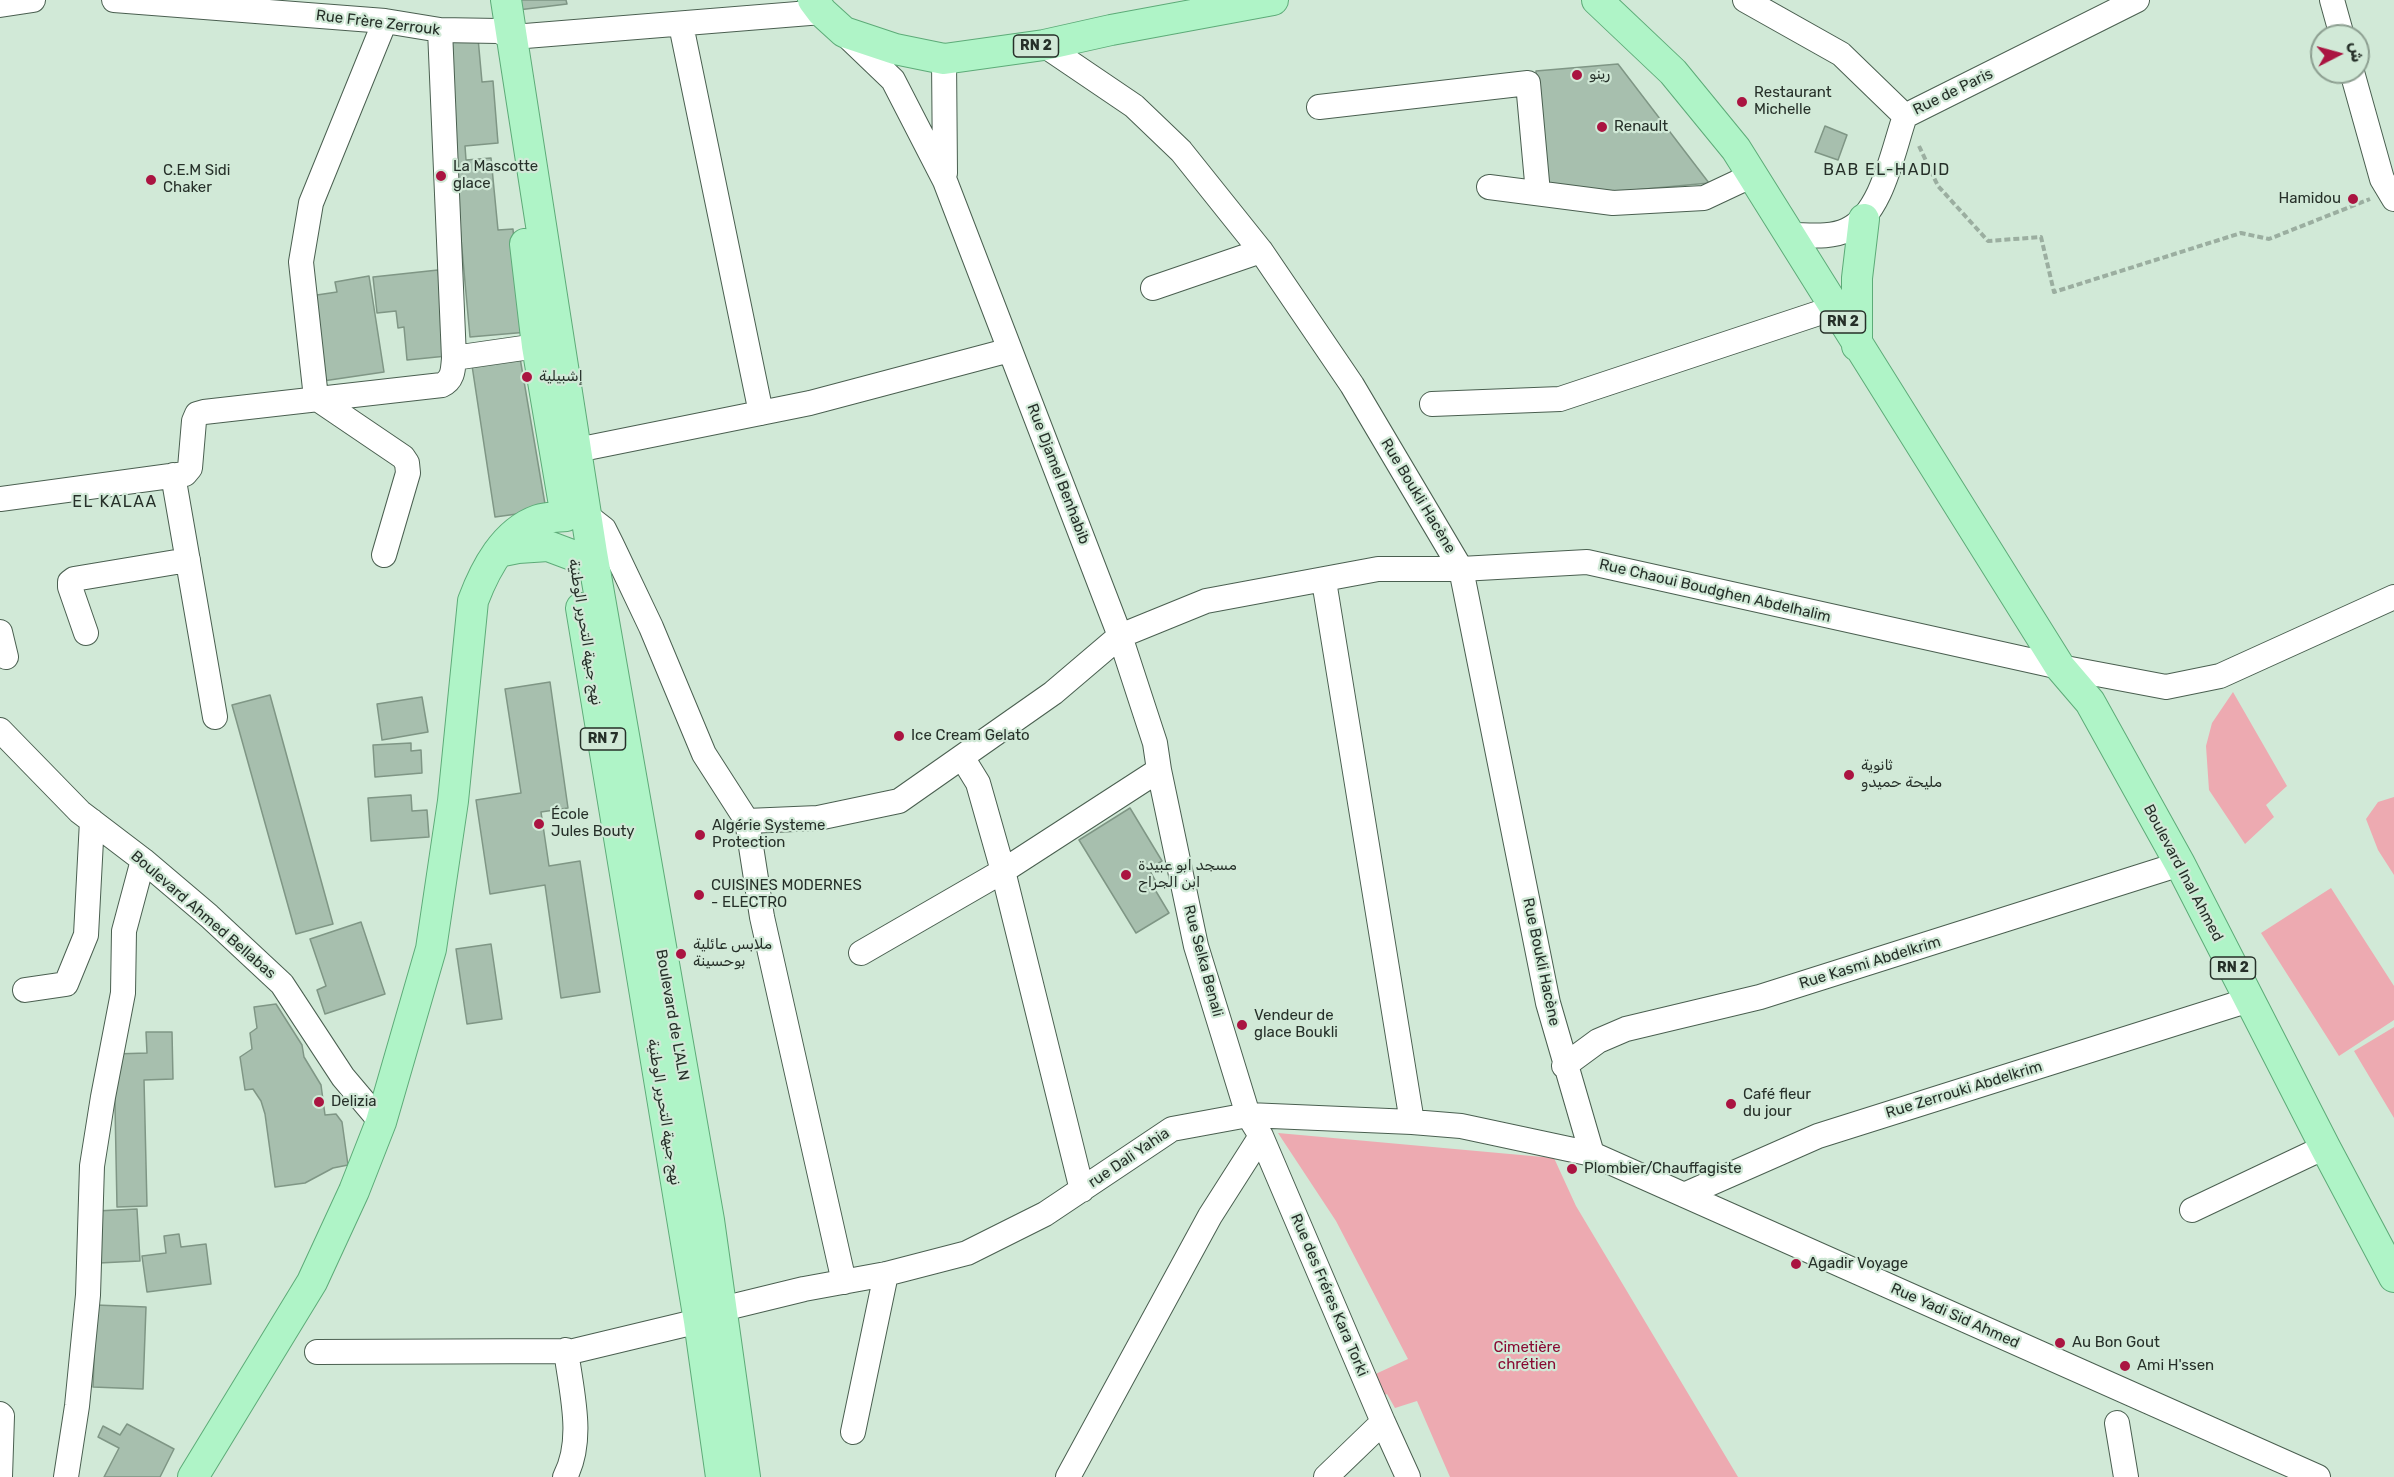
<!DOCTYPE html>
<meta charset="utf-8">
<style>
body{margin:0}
#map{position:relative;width:2394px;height:1477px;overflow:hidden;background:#d1e9d7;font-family:Rubik,Cairo,sans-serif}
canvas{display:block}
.north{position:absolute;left:2310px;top:24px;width:60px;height:60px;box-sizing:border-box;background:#d1e9d7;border:2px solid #8d9f91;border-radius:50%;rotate:84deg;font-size:16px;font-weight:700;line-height:24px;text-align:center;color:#263029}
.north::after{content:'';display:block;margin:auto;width:21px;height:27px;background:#aa1441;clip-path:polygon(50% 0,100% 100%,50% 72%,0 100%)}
</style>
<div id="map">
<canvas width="2394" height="1477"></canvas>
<div class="north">ش</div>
</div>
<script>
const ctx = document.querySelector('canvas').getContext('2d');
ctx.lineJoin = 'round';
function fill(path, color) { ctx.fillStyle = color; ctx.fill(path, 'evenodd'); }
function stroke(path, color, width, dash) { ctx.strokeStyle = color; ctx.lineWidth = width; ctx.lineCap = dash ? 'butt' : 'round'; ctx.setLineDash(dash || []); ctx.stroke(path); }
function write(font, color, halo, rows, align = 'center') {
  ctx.font = font + ' Rubik,Cairo,sans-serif'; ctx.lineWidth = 4.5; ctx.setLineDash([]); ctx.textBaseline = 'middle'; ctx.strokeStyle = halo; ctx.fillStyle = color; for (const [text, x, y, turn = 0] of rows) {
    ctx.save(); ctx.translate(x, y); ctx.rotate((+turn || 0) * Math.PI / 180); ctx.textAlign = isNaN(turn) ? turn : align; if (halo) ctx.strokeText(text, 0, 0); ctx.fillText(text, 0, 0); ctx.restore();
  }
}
const green = new Path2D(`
 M2233,692l54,94 -21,19 8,12 -29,27 -36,-54 -3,-44 6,-23z
 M2394,797v78l-16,-25 -12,-31 12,-17z
 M2331,888l63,98v34l-55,36 -78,-123z
 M2394,1027v91l-40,-67z
 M1278,1133l276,25 22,48 162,271h-288l-33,-76 -22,7 -8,-14 -9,4 -9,-21 39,-18 -72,-138z`);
const building = new Path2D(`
 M517,0h49l1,4 -49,6z
 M478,38l4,44 11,-1 5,62 -33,3 1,14 25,-2 7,72 15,-1 4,47 11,56 -58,5 -27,-296z
 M1618,64l91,119 -107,10h-64l-2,-122z
 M1825,126l22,9 -9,25 -23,-8z
 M438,270l9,86 -40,4 -3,-33 -6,1 -2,-17 -19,2 -4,-36z
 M369,276l15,96 -61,9 -13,-85 27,-4 -2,-10z
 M519,352l27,158 -51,7 -24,-158z
 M550,682l18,126 -27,4 8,54 31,-5 20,131 -39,6 -16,-113 -55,9 -14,-94 45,-7 -16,-104z
 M270,695l63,229 -37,10 -64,-229z
 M422,697l6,35 -46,8 -5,-36z
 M411,743v8l10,-1 1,23 -47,4 -2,-32z
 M411,795l1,16 15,-1 2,27 -58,4 -3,-43z
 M1130,808l32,53 -13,8 6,11 -4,3 18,30 -33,20 -57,-93z
 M361,922l24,72 -60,20 -8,-24 9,-4 -16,-47z
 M491,944l11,75 -35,5 -11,-75z
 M276,1004l26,41 2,12 17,28 4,30 11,-1 6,8 6,43 -15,3 -28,15 -30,4 -10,-73 -4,-13 -8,-12 -8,1 -5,-33 12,-8 -2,-16 7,-5 -3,-21z
 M146,1032h26l1,47 -29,1 3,126 -30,1 -3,-153 33,-1z
 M137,1209l3,52 -41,2 -3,-52z
 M179,1234l2,13 25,-3 5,40 -64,8 -5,-36 24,-3 -2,-17z
 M96,1305l50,2 -3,82 -50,-2z
 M127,1424l47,25 -14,28h-56l15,-29 -21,-11 5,-11 17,9z`);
const path = new Path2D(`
 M1919,146l19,40 50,55 53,-4 13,55 187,-59 28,6 101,-40`);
const minor = new Path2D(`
 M114,0l271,21 55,9 58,1 15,6 309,-25
 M1745,0l96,54 64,62
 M2332,0l10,36
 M0,5l33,-5
 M681,25l80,388
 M845,34l48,46 52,101 175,455 35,107 4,27 37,176 52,169 13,21 122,286 25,55
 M1044,45l90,61 47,45 80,100 91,134 109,184 87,434 44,151
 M944,59l1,114
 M2352,72l30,107 12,20
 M1319,107l209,-24 10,110
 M1489,187l124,16 91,-5 49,-23
 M1791,235c18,0 39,3 56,-5 35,-16 46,-80 58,-114l232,-116
 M1153,288l108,-37
 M454,358l83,-12
 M1432,404l128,-5 274,-91
 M577,450l233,-47 200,-53
 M173,475l42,242
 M0,499l185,-25 5,-6 4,-47 3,-7 7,-2 238,-27c11,-5 11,-15 12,-27l-14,-328
 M577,516l9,-1 18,14 8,16 39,82 53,127 43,67 15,96 82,365
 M384,555l24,-82 -1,-10 -4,-6 -87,-59 -15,-136 10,-59 74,-182
 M1324,581l88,541
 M0,632l6,25
 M86,633l-16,-46v-5l4,-3 114,-19
 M0,730l80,82 63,48 66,56 73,68 61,93 38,45
 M747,821l71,-3 81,-17 154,-108 67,-57 86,-35 172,-32h83l126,-7 473,105 106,20 54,-11 174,-79
 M861,953l142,-82 -25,-88 -16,-26
 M25,990l41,-6 20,-49 6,-114
 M1564,1066l34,-25 28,-12 134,-32 420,-133
 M1082,1190l-79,-319 156,-101
 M1684,1195l134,-59 431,-136
 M2192,1210l133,-63
 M317,1352l257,-1 125,-30 23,-12 82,-20 82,-15 81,-21 78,-39 127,-85 76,-14 164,7 49,4 131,28 726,323
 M0,1414l2,2 -2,61
 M2117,1423l9,54
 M853,1432l33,-158
 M66,1477l11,-71 11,-111 4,-129 11,-69 20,-104 1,-62 19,-71
 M565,1477c20,-38 6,-86 1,-127
 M1068,1477l142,-261 51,-80
 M1326,1477l57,-55`);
const major = new Path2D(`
 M506,0l86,553 117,667 36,257
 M813,0l9,12 22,20 51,17 49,10 100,-14 67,-15 162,-30
 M1597,0l76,72 63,77 324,518 30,35 90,162 145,283 69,130
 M525,244l12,102 27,159
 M1857,346v-68l7,-59
 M498,552l20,-4 30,-2 24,9
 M581,608l118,713 22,156
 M193,1477l119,-195 42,-91 27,-69 50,-173 22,-148 20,-200c12,-32 31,-69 65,-81 9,-3 19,-3 28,-4`);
const markers = [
 [1577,75,6,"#aa1441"],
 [1742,102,6,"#aa1441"],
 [1602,127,6,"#aa1441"],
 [441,176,6,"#aa1441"],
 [151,180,6,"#aa1441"],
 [2353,199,6,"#aa1441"],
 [527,377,6,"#aa1441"],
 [899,736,6,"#aa1441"],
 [1849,775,6,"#aa1441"],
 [539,824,6,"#aa1441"],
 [700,835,6,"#aa1441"],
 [1126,875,6,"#aa1441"],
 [699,895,6,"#aa1441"],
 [681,954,6,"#aa1441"],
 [1242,1025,6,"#aa1441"],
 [319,1102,6,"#aa1441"],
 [1731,1104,6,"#aa1441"],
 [1572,1169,6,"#aa1441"],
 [1796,1264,6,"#aa1441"],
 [2060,1343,6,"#aa1441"],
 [2125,1366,6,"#aa1441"]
];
const shields = [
 [1036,46,45],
 [1843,322,45],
 [603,739,45],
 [2233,968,45]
];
const shieldNames = [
 ["RN 2",1036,46],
 ["RN 2",1843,322],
 ["RN 7",603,739],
 ["RN 2",2233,968]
];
const streetNames = [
 ["Rue Frère Zerrouk",378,23,7],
 ["Rue de Paris",1953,92,-26],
 ["Rue Djamel Benhabib",1058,474,69],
 ["Rue Boukli Hacène",1418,496,59],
 ["Rue Chaoui Boudghen Abdelhalim",1715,591,13],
 ["نهج جبهة التحرير الوطنية",585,632,81],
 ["Boulevard Inal Ahmed",2183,873,62],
 ["Boulevard Ahmed Bellabas",203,915,41],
 ["Rue Selka Benali",1203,961,75],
 ["Rue Boukli Hacène",1541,962,78],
 ["Rue Kasmi Abdelkrim",1870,963,-17],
 ["Boulevard de L'ALN",672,1015,80],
 ["Rue Zerrouki Abdelkrim",1964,1090,-17],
 ["نهج جبهة التحرير الوطنية",664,1112,81],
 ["rue Dali Yahia",1129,1158,-34],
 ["Rue des Fréres Kara Torki",1329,1295,67],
 ["Rue Yadi Sid Ahmed",1955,1316,24]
];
const poiNames = [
 ["رينو",1589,75],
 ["Restaurant",1754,93],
 ["Michelle",1754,110],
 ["Renault",1614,127],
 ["La Mascotte",453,167],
 ["glace",453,184],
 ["C.E.M Sidi",163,171],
 ["Chaker",163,188],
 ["Hamidou",2341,199,"right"],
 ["إشبيلية",539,377],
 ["Ice Cream Gelato",911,736],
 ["ثانوية",1861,766],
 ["مليحة حميدو",1861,783],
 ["École",551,815],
 ["Jules Bouty",551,832],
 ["Algérie Systeme",712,826],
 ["Protection",712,843],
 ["مسجد ابو عبيدة",1138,866],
 ["ابن الجراح",1138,883],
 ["CUISINES MODERNES",711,886],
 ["- ELECTRO",711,903],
 ["ملابس عائلية",693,945],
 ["بوحسينة",693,962],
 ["Vendeur de",1254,1016],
 ["glace Boukli",1254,1033],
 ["Café fleur",1743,1095],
 ["du jour",1743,1112],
 ["Delizia",331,1102],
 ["Plombier/Chauffagiste",1584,1169],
 ["Agadir Voyage",1808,1264],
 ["Au Bon Gout",2072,1343],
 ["Ami H'ssen",2137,1366]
];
const parkNames = [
 ["Cimetière",1527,1348],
 ["chrétien",1527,1365]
];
const neighbourhoodNames = [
 ["BAB EL-HADID",1887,170],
 ["EL KALAA",115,502]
];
fill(green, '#edaab1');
fill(building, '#a7bfae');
stroke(building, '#7f9685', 1.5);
stroke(minor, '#4a5f50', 26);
stroke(major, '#5dab78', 32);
stroke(path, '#9baea0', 4, [6, 3]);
stroke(minor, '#fff', 24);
stroke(major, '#aff4c7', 30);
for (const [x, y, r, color] of markers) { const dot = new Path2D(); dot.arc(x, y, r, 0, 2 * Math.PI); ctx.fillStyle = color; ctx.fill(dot); stroke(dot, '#d1e9d7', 2); }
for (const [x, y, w] of shields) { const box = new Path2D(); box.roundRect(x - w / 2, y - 11, w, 22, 4.5); ctx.fillStyle = '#d1e9d7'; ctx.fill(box); stroke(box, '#263029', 1.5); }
write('bold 14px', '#263029', null, shieldNames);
write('15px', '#263029', '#d1e9d7', streetNames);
write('15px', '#263029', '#d1e9d7', poiNames, 'left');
write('15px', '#890a32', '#d1e9d7', parkNames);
ctx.letterSpacing = '1.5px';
write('16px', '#263029', '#d1e9d7', neighbourhoodNames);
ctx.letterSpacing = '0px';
</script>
